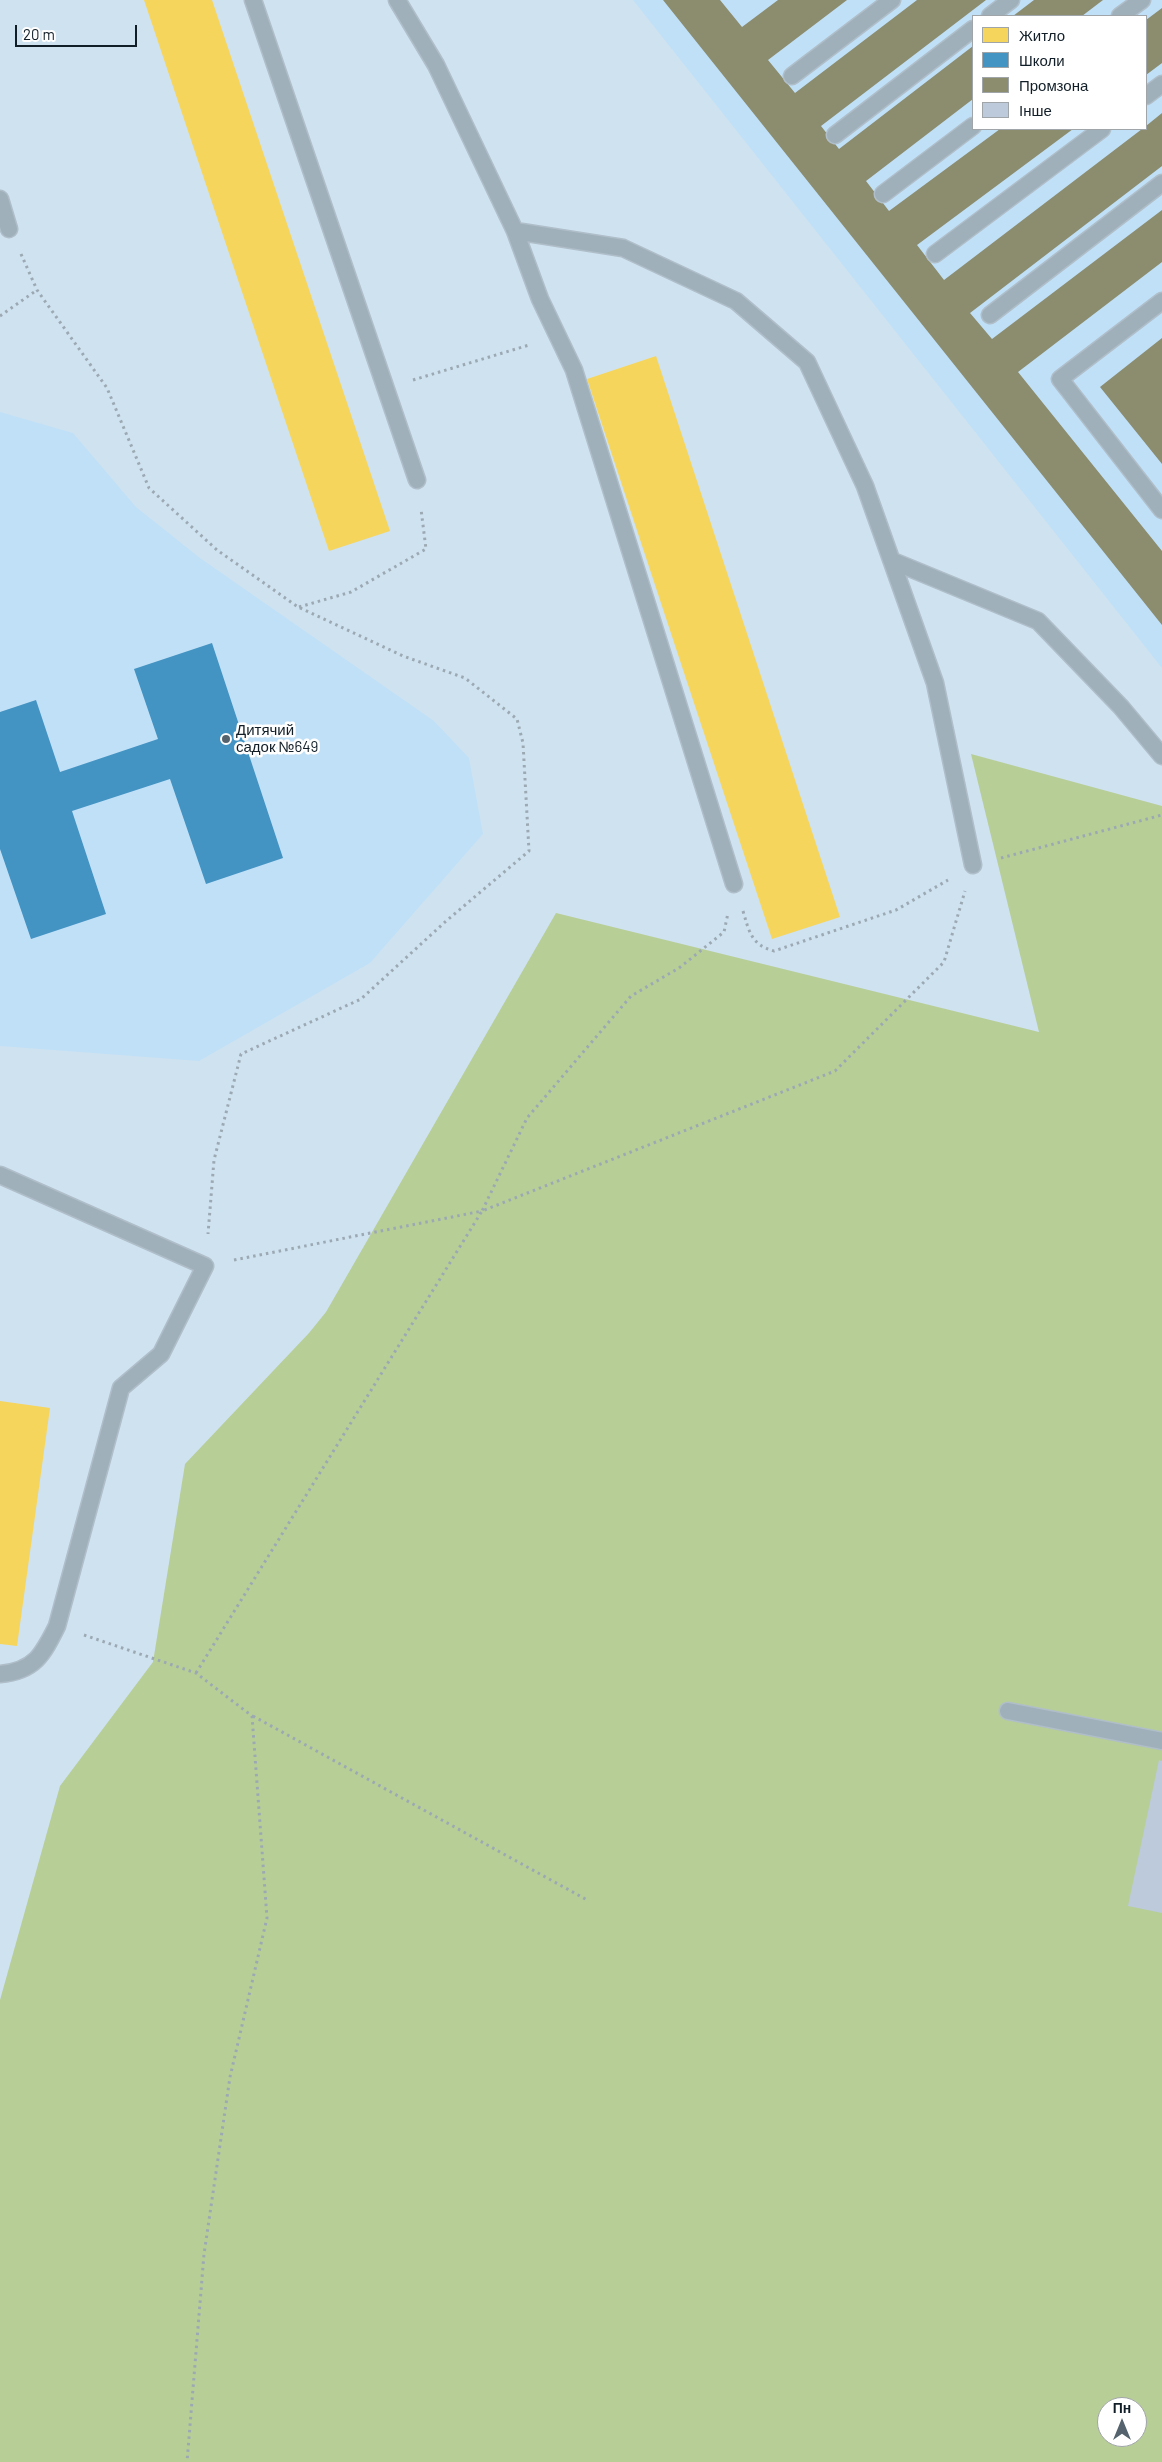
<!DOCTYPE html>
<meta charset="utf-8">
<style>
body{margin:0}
#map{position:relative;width:1162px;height:2462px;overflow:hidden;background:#cfe2f0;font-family:Barlow,sans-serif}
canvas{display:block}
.legend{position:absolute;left:972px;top:15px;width:175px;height:115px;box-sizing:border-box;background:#fff;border:1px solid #a0a5a9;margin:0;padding:6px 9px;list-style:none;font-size:15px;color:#111e27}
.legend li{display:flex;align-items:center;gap:10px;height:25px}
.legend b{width:25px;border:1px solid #a0a5a9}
.north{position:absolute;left:1097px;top:2397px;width:50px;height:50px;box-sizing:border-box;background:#fff;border:1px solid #a0a5a9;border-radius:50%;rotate:0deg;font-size:14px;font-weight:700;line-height:20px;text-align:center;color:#111e27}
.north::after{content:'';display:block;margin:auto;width:18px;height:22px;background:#54636d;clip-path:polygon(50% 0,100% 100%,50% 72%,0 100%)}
.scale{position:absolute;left:15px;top:25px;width:122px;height:22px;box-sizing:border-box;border:2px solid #111e27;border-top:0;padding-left:6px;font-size:15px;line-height:18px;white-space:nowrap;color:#111e27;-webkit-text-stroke:4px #fff;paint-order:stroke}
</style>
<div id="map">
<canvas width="1162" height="2462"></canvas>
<ul class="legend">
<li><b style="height:14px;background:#f6d55c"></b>Житло</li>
<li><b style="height:14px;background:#4393c3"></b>Школи</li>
<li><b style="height:14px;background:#8c8c6e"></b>Промзона</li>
<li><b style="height:14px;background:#bccadb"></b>Інше</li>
</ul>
<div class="north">Пн</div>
<div class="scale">20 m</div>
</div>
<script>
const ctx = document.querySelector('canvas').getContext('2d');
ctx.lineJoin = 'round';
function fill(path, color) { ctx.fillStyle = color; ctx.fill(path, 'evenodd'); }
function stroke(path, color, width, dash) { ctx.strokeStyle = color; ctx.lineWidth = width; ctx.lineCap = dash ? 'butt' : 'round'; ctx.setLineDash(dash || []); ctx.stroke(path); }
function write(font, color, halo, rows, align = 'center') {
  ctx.font = font + ' Barlow,sans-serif'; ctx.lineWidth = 5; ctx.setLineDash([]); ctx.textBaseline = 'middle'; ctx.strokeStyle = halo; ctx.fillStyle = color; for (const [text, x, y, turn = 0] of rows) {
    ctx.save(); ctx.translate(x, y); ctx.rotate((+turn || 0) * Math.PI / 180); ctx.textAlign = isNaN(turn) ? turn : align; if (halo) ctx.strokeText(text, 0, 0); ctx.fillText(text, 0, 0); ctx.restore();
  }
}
const built = new Path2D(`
 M633,0h529v668zM973,16h173v113h-173z
 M0,412l73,21 63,74 64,51 234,163 35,37 14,76 -113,129 -171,98 -199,-15z`);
const forest = new Path2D(`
 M971,754l191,52v1656h-1162v-462l60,-214 93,-124 32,-198 124,-131 17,-21 230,-399 483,119zM1107,2407h30v30h-30z`);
const homes = new Path2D(`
 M144,0h68l178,531 -61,20z
 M656,356l184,561 -68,22 -185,-560z
 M0,1401l50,7 -33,238 -17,-2z`);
const schools = new Path2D(`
 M212,643l71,215 -77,26 -36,-105 -98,32 34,103 -75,25 -31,-90v-137l36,-12 24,72 98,-33 -24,-70z`);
const industry = new Path2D(`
 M663,0h57l22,27 36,-27h69l-79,60 27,33 122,-93h69l-165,126 18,23 134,-103v53l-107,82 23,30 111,-82h73l-156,116 27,35 198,-151h4v-3l16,-13v53l-192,147 22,26 170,-129v52l-144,110 144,179v74z
 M1034,0h69l-21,16h-69z
 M1162,8v55l-16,12v-55z
 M1162,338v126l-62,-77z`);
const building = new Path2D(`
 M1159,1760l3,1v152l-34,-7z`);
const path = new Path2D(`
 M21,254l16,36 70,98 42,100 68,62 81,57 105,49 62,22 52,41 6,24 6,108 -84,71 -84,77 -120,55 -27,106 -6,74
 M0,316l37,-26
 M413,380l116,-35
 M299,607l52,-15 75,-43 -5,-40
 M1001,858l161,-43
 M743,911c6,20 8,34 31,40l122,-41 52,-30
 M234,1260l248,-49 45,-93 104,-122 48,-28 45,-36 4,-19
 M84,1635l112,38 56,43 15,202 -37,159 -26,177 -17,208
 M196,1673l286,-462 353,-140 109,-109 21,-71
 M253,1716l336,185`);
const lane = new Path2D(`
 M253,0l164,480
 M397,0l39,65 79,166 108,17 113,53 71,61 58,124 70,197 38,182
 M990,16l21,-16
 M1120,16l22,-16
 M792,76l100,-76
 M1146,96l16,-12
 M835,135l138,-106
 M883,194l90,-68
 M0,199l9,30
 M515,231l25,68 34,71 160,514
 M935,254l167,-125
 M1162,301l-102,78 102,131
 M990,315l172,-132
 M895,562l143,59 83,86 41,49
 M0,1175l205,91 -44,88 -40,34 -64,238c-14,28 -22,45 -57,48
 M1008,1711l154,30`);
const markers = [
 [226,739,5,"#54636d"]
];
const poiNames = [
 ["Дитячий",236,730],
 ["садок №649",236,747]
];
fill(built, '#c0e0f7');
fill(forest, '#b8ce97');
fill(homes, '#f6d55c');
fill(schools, '#4393c3');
fill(industry, '#8c8c6e');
fill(building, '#bccadb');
stroke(lane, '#afbec9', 19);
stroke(path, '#9ca9b3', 3, [2.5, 4]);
stroke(lane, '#a0b0bb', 16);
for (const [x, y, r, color] of markers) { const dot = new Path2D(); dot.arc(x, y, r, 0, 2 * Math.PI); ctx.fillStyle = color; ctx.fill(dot); stroke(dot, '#fff', 2); }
write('15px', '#111e27', '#fff', poiNames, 'left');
</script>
